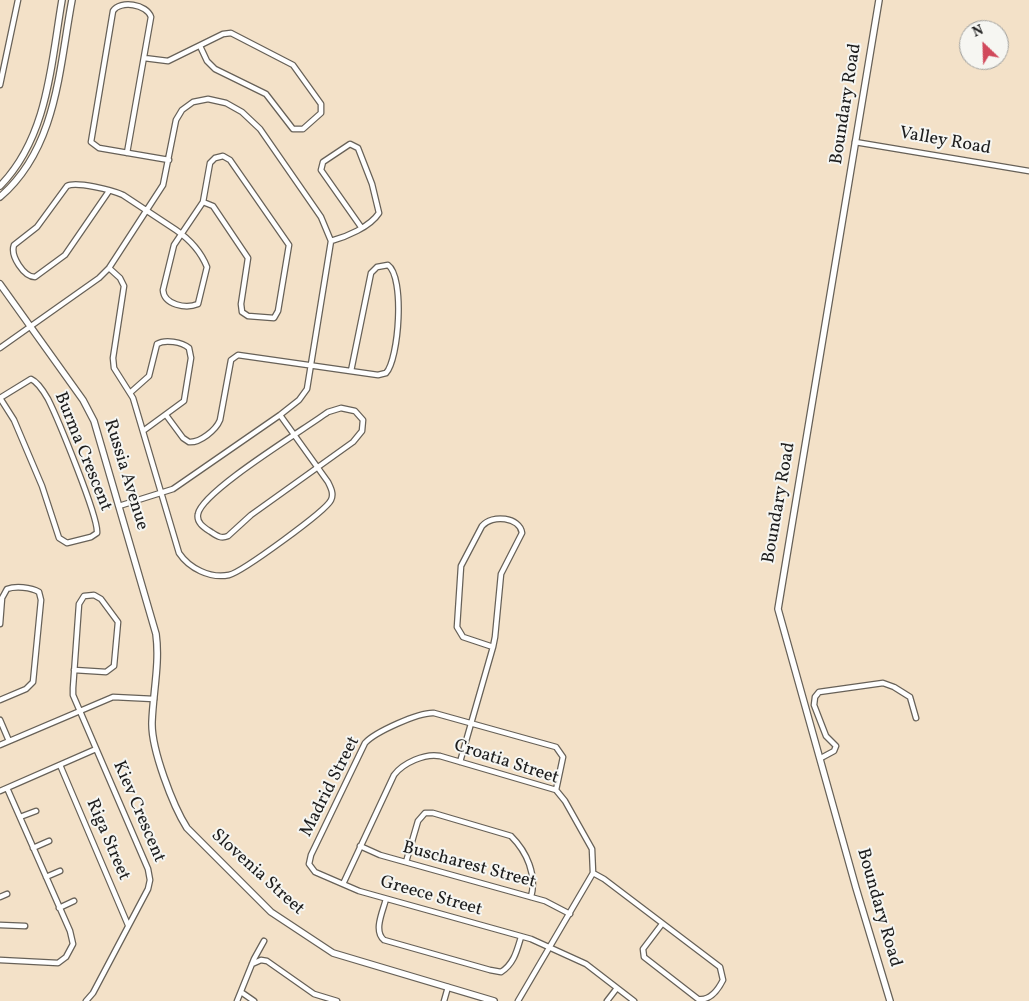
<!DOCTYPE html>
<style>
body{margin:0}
#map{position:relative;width:1029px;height:1001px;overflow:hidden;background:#f3e1c8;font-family:Vollkorn,serif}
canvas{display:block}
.north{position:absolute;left:959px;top:20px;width:50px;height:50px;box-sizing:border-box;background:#f6f6f2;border:1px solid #9f9f9c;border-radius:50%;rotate:336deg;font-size:14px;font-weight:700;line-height:20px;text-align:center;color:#1c1c1c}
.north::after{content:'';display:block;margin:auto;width:18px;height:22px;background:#d1495b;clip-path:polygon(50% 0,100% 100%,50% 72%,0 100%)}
</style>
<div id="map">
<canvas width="1029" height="1001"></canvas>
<div class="north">N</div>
</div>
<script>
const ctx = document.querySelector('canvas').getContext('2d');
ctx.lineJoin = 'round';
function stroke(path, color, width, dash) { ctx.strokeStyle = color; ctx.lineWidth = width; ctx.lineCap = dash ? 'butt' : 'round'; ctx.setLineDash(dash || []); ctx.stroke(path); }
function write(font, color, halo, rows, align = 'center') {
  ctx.font = font + ' Vollkorn,serif'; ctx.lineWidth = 4; ctx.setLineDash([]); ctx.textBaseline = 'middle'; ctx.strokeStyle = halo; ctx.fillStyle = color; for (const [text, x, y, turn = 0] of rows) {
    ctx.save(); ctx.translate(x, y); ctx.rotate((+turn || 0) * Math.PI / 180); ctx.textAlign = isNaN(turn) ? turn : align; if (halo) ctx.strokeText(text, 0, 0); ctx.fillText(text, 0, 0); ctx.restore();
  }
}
const street = new Path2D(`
 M144,58l24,3 55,-27 8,-1 62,32 28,39v9l-18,16h-10l-27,-35 -51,-25 -8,-8 -7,-15
 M0,85l18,-85
 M855,142l174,29
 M127,153l24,-136c-4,-13 -31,-17 -38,-6l-22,131 8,6 70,12
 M109,191l-44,64 -30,22c-11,0 -25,-21 -21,-32l23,-18 30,-41c9,-5 45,4 56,9l53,35c13,9 25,22 31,37l-9,37c-12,5 -34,1 -35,-14l11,-45 29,-43 7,-39 5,-5 8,-2 7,4 59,85 -11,66 -4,7 -26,-2 -6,-4 -1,-8 7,-46 -35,-52 -10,-4
 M331,241c15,-4 39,-14 48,-28l-7,-29 -14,-36 -8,-4 -27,18 -2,8 40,57
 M109,268l11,10 4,8 -11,72 1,10 19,30 46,155c10,15 31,26 50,22 13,-3 97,-64 102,-75 3,-6 0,-12 -3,-18l-48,-67
 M0,348l99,-70 10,-10 54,-83 13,-65 6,-10 11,-8 15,-3 18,4 16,9 18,17 61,88 10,24 -24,148 -8,11 -19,15 -107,74 -54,17
 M31,379c7,3 13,13 17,20 9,18 51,119 49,134l-6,4 -24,6 -8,-5 -17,-52 -28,-66 -14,-22z
 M131,392l18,-16 8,-32c8,-5 25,-2 32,4l2,10 -7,43 -41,30
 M341,408l14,3 8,9 -1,11 -9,11 -102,73 -23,21c-7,3 -11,0 -17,-4 -6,-4 -15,-9 -13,-18 4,-23 107,-85 130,-102z
 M166,415l17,23 6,4c11,1 27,-12 31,-22l11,-60 7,-5 140,20 8,-2c13,-14 19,-96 2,-108l-11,2 -6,6 -20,98
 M0,624l2,-26 5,-9c8,-3 24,-2 32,3l2,8 -8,82 -7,7 -26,11
 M74,670l32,2 8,-6 4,-44 -17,-23 -7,-4 -10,1 -5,8 -6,84v7l75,174 2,11 -2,9 -55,104 -7,8
 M0,720l9,21
 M0,745l113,-48 41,2
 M821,758l13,-7 2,-5 -10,-10 -12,-31 1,-8 4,-5 64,-9 11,4 16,10 6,21
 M460,762l33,-115 2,-10 6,-63 21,-41c-2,-16 -30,-19 -40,-7l-21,40 -4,61 6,10 30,10
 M60,765l68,160
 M556,790l7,-33 -7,-10 -122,-34c-15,-1 -59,19 -69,30l-54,112 -2,9 6,8 44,19 172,48 55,25 48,37
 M0,791l96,-42
 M20,817l16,-6
 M360,846l20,9 165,46 25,13
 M33,848l16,-7
 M406,862l12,-41 7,-8h8l78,23c16,16 26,39 20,61
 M593,873l11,6 116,88 3,13c-5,10 -13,21 -25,19l-54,-42 -1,-8 19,-25
 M46,877l14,-6
 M343,884l51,-109c9,-12 31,-22 46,-19l116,34 9,11 27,48 1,24 -75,128
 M0,897l7,-3
 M386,899c-3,12 -13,32 -2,41l106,30 11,2c13,-8 16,-22 20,-35
 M59,908l15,-7
 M0,925l25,1
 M0,960l58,3 8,-6 7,-13 -3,-13 -63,-143
 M252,964l9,-4 6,1 47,33 23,7
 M241,992l13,9
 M237,1001l17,-42 10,-18
 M444,1001l4,-14
 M607,1001l10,-13`);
const secondary = new Path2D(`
 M879,0l-101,609 78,279 34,113
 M0,186c48,-49 51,-122 62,-186
 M0,197c57,-49 59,-128 72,-197
 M0,284l83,116 11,21 62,213c4,29 -3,59 -4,88 -1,27 21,84 35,106l84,84 62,41 161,48`);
const streetNames = [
 ["Boundary Road",847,104,-81],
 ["Valley Road",945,142,10],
 ["Burma Crescent",82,452,68],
 ["Russia Avenue",125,475,73],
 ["Boundary Road",780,503,-80],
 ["Croatia Street",506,763,18],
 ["Madrid Street",331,787,-63],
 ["Kiev Crescent",138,812,67],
 ["Riga Street",107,840,67],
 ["Buscharest Street",469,866,15],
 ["Slovenia Street",257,873,42],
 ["Greece Street",431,897,16],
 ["Boundary Road",878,908,74]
];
stroke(street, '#676158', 7);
stroke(secondary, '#676158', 8);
stroke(street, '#fff', 4.5);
stroke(secondary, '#fff', 5.5);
write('18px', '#1c1c1c', '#f6f6f2', streetNames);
</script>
